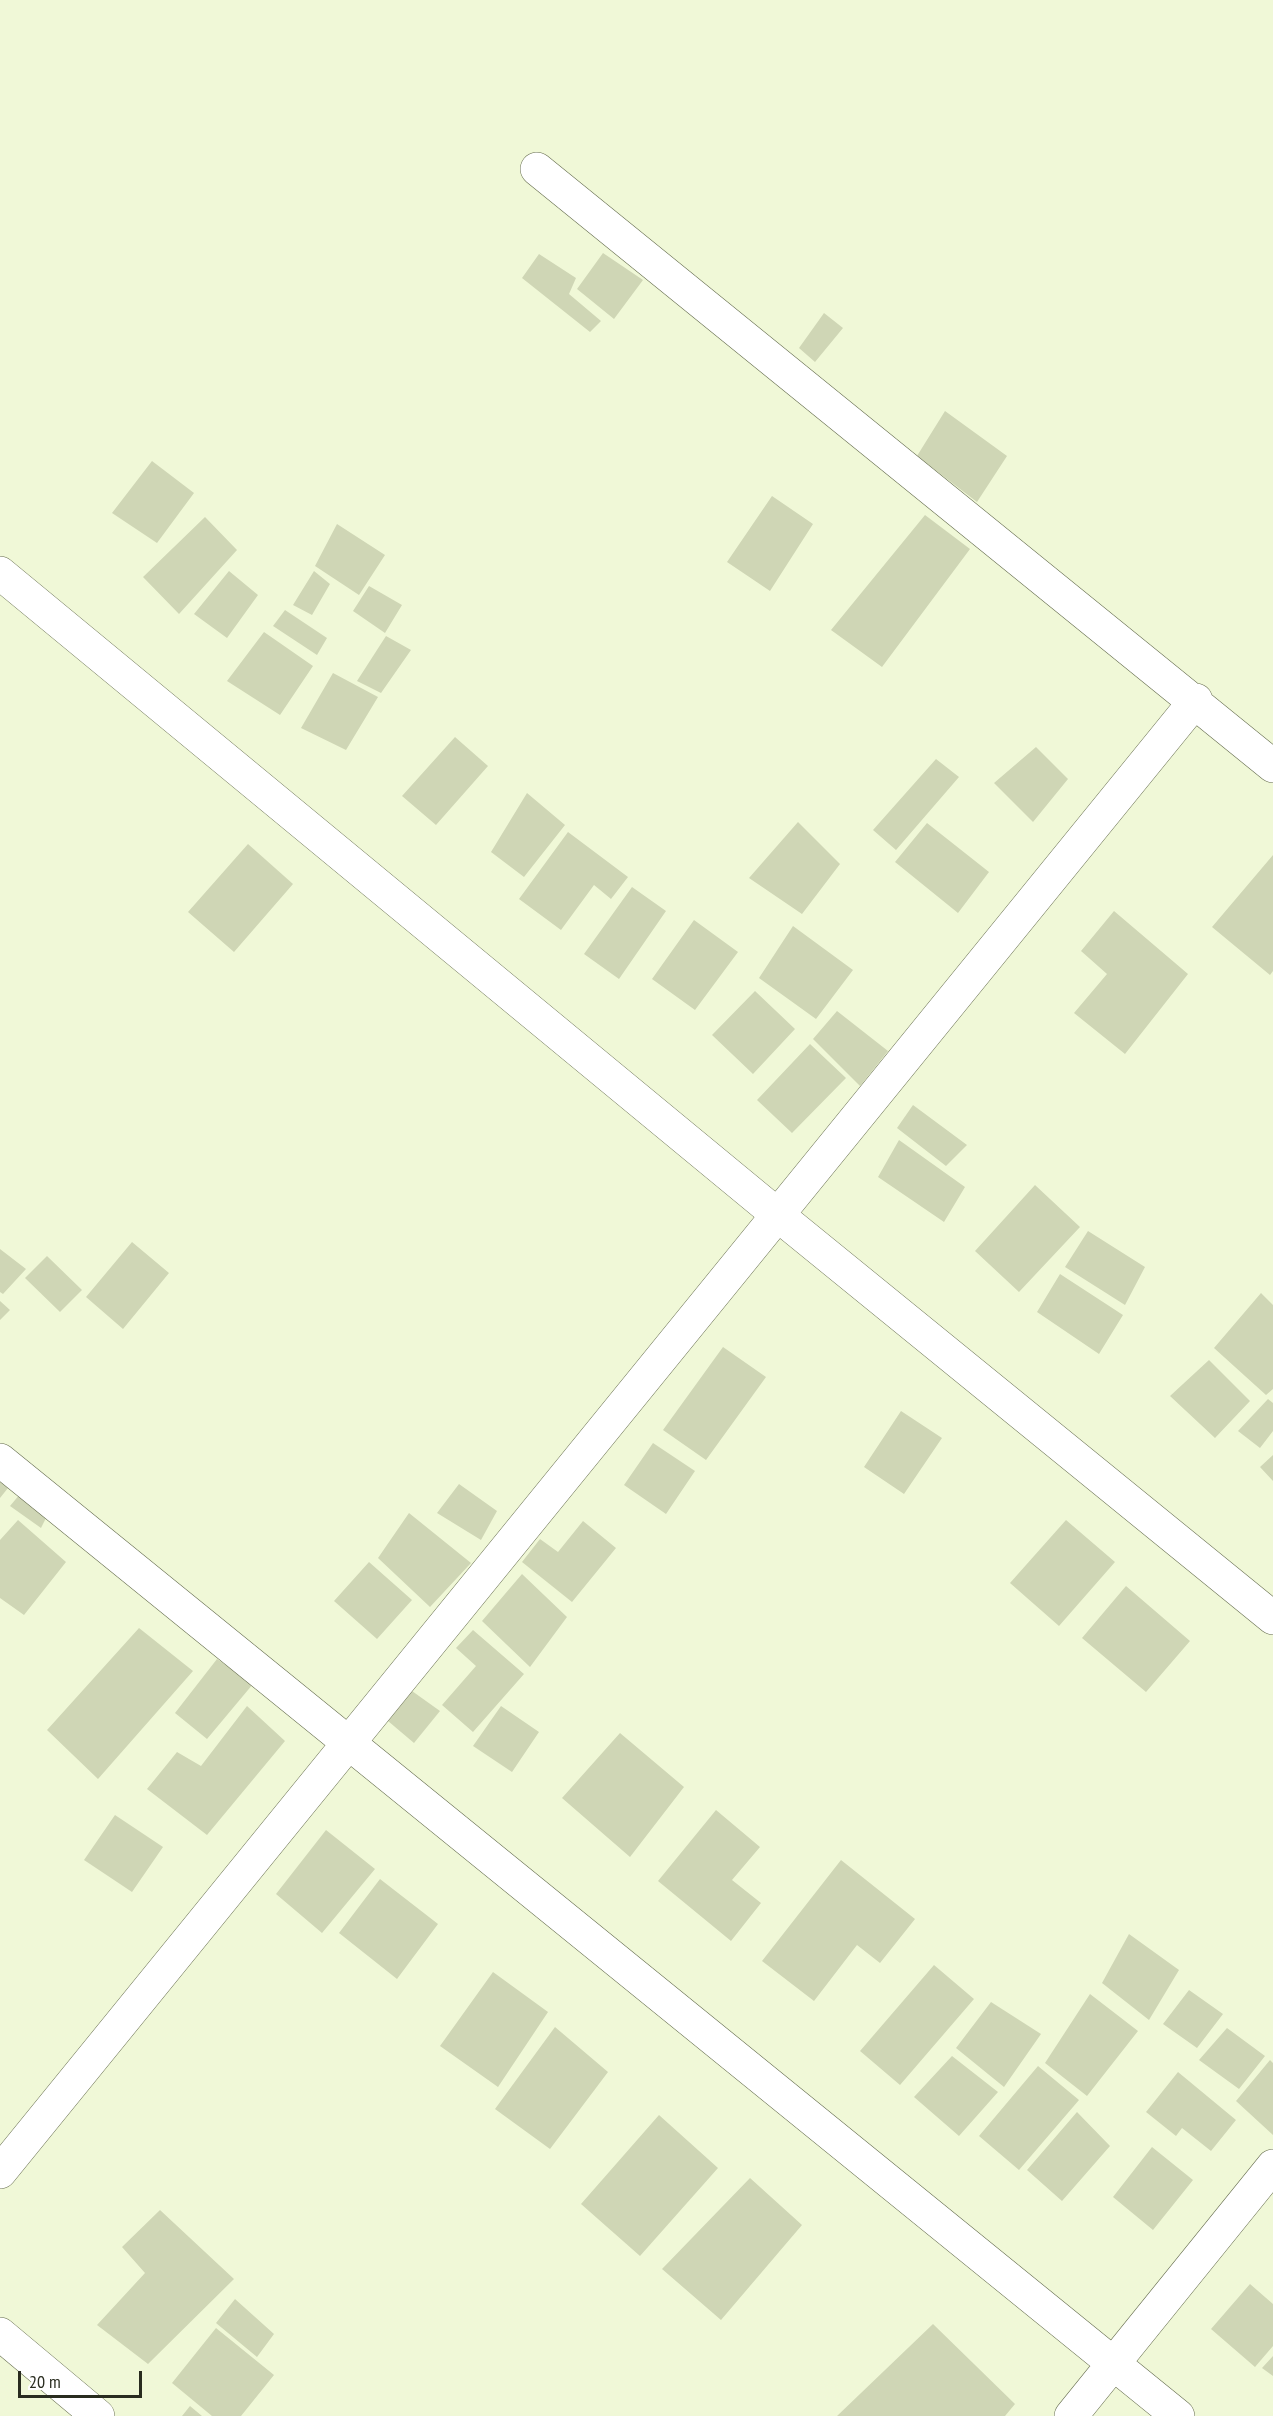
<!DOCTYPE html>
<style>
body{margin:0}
#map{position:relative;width:1273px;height:2416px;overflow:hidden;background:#f0f8d7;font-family:"PT Sans Narrow",sans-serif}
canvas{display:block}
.scale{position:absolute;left:18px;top:2371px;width:124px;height:27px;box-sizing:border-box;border:3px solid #292c1f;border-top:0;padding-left:8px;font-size:18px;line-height:21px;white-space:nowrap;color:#292c1f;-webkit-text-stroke:4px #fff;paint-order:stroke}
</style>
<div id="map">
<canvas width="1273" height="2416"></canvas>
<div class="scale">20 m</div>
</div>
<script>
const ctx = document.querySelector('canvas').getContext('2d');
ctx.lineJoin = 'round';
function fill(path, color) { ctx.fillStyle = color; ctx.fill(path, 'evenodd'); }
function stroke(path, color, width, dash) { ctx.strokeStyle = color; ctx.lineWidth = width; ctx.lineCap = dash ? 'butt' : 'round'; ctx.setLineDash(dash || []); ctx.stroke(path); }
const building = new Path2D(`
 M603,253l40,27 -29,39 -37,-30z
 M539,254l37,24 -7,16 32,27 -11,11 -68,-54z
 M824,313l19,15 -28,34 -16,-14z
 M945,411l62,45 -30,46 -60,-46z
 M152,461l42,32 -37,50 -45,-30z
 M772,496l41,28 -43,67 -43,-29z
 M925,515l45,34 -88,118 -51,-37z
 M205,517l32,33 -58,64 -36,-37z
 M337,524l48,31 -26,40 -44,-29z
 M229,571l29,24 -31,43 -33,-24z
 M314,571l16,13 -18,31 -19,-10z
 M369,586l33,19 -17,28 -32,-22z
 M285,610l42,28 -10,17 -44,-29z
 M264,632l49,34 -33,49 -53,-34z
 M386,636l25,14 -30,43 -24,-12z
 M333,673l45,24 -32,53 -45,-22z
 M455,737l33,29 -52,59 -34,-29z
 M1036,747l32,32 -35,43 -39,-39z
 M936,759l23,18 -63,73 -23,-20z
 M527,793l38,32 -41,52 -33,-25z
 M798,822l42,42 -38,50 -53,-36z
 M927,823l62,49 -31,41 -63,-51z
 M568,832l60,45 -17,22 -17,-14 -33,45 -42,-31z
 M248,844l45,40 -59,68 -46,-40z
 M1273,855v116l-3,4 -58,-48z
 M632,887l34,24 -47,68 -35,-25z
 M1114,911l74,63 -63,80 -51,-41 33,-39 -26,-23z
 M694,920l44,32 -43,58 -43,-31z
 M793,926l60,44 -37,49 -57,-41z
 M755,991l40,38 -42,45 -41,-39z
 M837,1011l51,40 -28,35 -47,-47z
 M810,1044l36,34 -54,55 -35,-33z
 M913,1105l54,40 -21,21 -49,-38z
 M899,1140l66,47 -21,35 -66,-45z
 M1035,1185l45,42 -61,65 -44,-41z
 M1088,1231l57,36 -20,38 -60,-38z
 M132,1242l37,31 -46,56 -37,-32z
 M0,1249l26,20 -23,25 -3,-2z
 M47,1256l35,34 -22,22 -35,-34z
 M1060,1274l63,41 -24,39 -62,-42z
 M1261,1293l12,12v84l-7,6 -52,-47z
 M0,1301l10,9 -10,10z
 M723,1347l43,30 -60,83 -43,-30z
 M1209,1360l41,41 -35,37 -45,-42z
 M1268,1399l5,4v28l-13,17 -22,-17z
 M901,1411l41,27 -38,56 -40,-27z
 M653,1443l42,28 -29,43 -42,-29z
 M1273,1455v26l-13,-14z
 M0,1482l8,6 -8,10z
 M459,1484l38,27 -16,29 -44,-27z
 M20,1494l29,18 -8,16 -31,-22z
 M409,1513l62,50 -41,44 -52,-49z
 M18,1520l48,42 -42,53 -24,-17v-58z
 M1066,1520l49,42 -56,64 -49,-43z
 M583,1521l33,27 -44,54 -50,-40 18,-23 18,13z
 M369,1562l43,38 -35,39 -43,-38z
 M522,1574l45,43 -37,50 -48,-46z
 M1126,1586l64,55 -44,51 -64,-54z
 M139,1628l54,43 -95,108 -51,-49z
 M473,1630l51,44 -51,58 -31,-27 34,-39 -20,-18z
 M217,1659l36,25 -46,55 -32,-26z
 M412,1691l28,20 -26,32 -26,-22z
 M247,1706l38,35 -78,94 -60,-46 30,-37 24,14z
 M501,1706l38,26 -27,40 -39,-26z
 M620,1733l64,54 -54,70 -68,-59z
 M716,1810l44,37 -28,33 29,23 -30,38 -73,-60z
 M115,1815l48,32 -31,45 -48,-32z
 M326,1830l49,39 -53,64 -46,-39z
 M841,1860l74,59 -35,44 -23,-18 -43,56 -52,-40z
 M380,1879l58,45 -41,55 -58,-46z
 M1129,1934l50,36 -30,50 -47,-37z
 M934,1965l40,34 -74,86 -40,-34z
 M493,1972l55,40 -50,75 -58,-41z
 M1189,1990l34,24 -26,34 -34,-24z
 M1090,1994l48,37 -51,65 -42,-33z
 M991,2002l50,32 -37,53 -48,-39z
 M555,2027l53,45 -58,77 -55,-40z
 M1227,2028l38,28 -26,33 -40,-29z
 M952,2056l46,36 -39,44 -45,-39z
 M1270,2060l3,3v72l-37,-34z
 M1038,2066l41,34 -60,70 -40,-34z
 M1178,2072l58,48 -25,31 -29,-23 -6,8 -30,-24z
 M1077,2112l33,34 -48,55 -35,-31z
 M659,2115l59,53 -78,88 -59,-52z
 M1152,2147l41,33 -40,50 -40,-33z
 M750,2178l52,47 -81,95 -59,-51z
 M160,2210l74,69 -86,85 -51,-39 48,-52 -23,-26z
 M1250,2284l23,20v42l-18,21 -44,-38z
 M235,2299l39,35 -17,23 -41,-34z
 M933,2324l82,80 -10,12h-168z
 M216,2328l58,47 -33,41h-29l-40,-33z
 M1273,2356v20l-11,-8z
 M190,2406l12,10h-20z`);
const minor = new Path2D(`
 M537,169l736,597
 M0,573l779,643 494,402
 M0,1460l1178,956
 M0,2172l1196,-1472
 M0,2334l98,82
 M1071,2416l202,-250`);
fill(building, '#cfd6b5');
stroke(minor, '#666d4f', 34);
stroke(minor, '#fff', 33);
</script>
